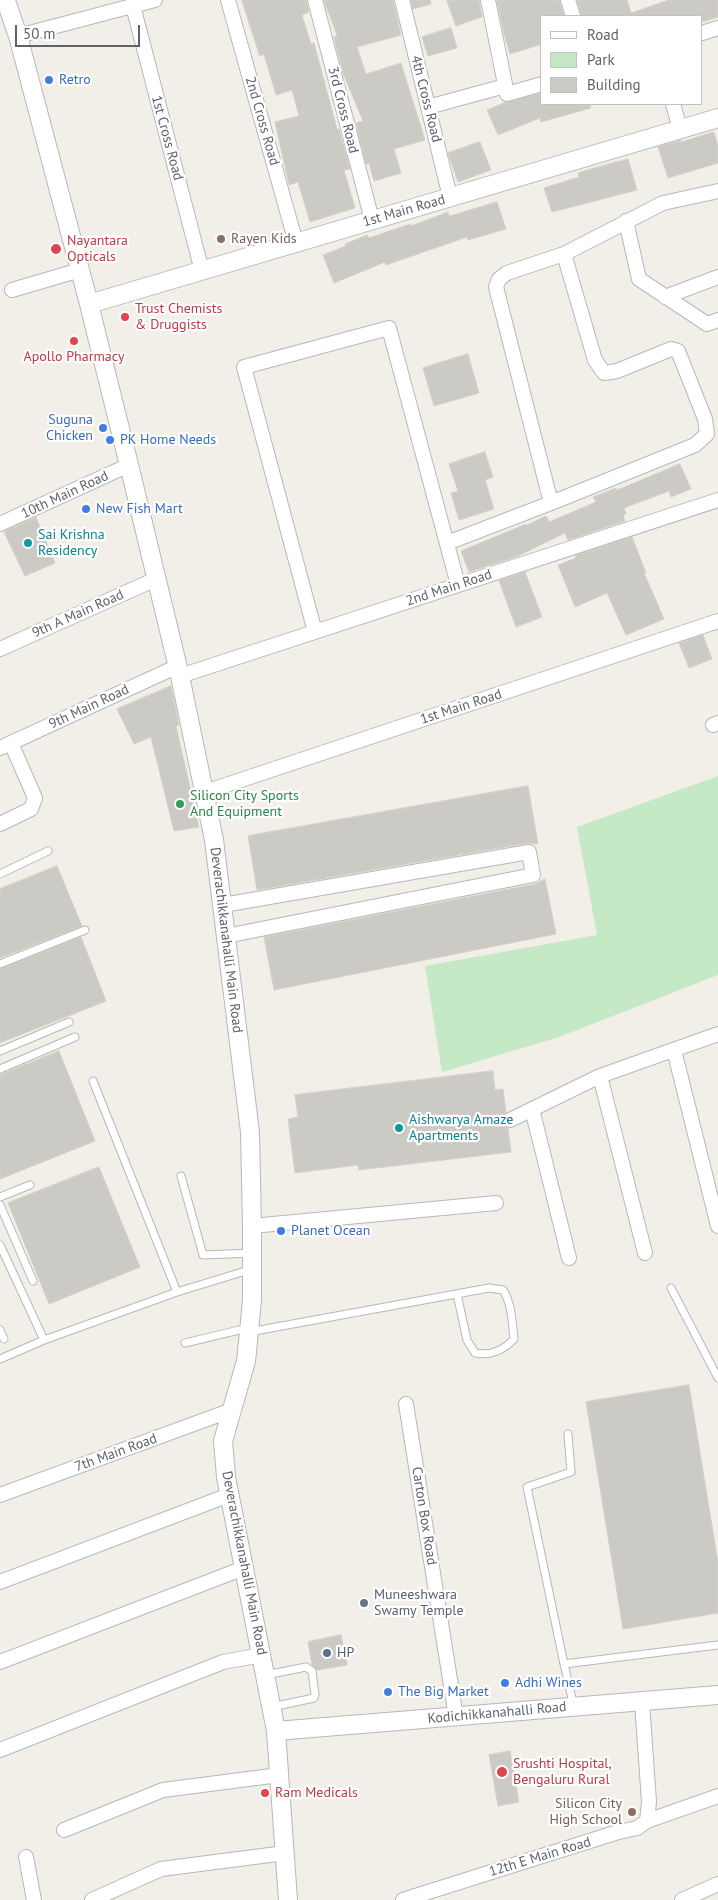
<!DOCTYPE html>
<style>
body{margin:0}
#map{position:relative;width:718px;height:1900px;overflow:hidden;background:#f1efe8;font-family:"PT Sans",sans-serif}
canvas{display:block}
.legend{position:absolute;left:540px;top:15px;width:162px;height:90px;box-sizing:border-box;background:#fff;border:1px solid #bfc1c3;margin:0;padding:6px 9px;list-style:none;font-size:15px;color:#5f6368}
.legend li{display:flex;align-items:center;gap:10px;height:25px}
.legend b{width:25px;border:1px solid #bfc1c3}
.scale{position:absolute;left:15px;top:25px;width:125px;height:22px;box-sizing:border-box;border:2px solid #5f6368;border-top:0;padding-left:6px;font-size:15px;line-height:18px;white-space:nowrap;color:#5f6368;-webkit-text-stroke:4px #fff;paint-order:stroke}
</style>
<div id="map">
<canvas width="718" height="1900"></canvas>
<ul class="legend">
<li><b style="height:6px;background:#fff"></b>Road</li>
<li><b style="height:14px;background:#c5e8c5"></b>Park</li>
<li><b style="height:14px;background:#cccac5"></b>Building</li>
</ul>
<div class="scale">50 m</div>
</div>
<script>
const ctx = document.querySelector('canvas').getContext('2d');
ctx.lineJoin = 'round';
function fill(path, color) { ctx.fillStyle = color; ctx.fill(path, 'evenodd'); }
function stroke(path, color, width, dash) { ctx.strokeStyle = color; ctx.lineWidth = width; ctx.lineCap = dash ? 'butt' : 'round'; ctx.setLineDash(dash || []); ctx.stroke(path); }
function write(font, color, halo, rows, align = 'center') {
  ctx.font = font + ' "PT Sans",sans-serif'; ctx.lineWidth = 4.5; ctx.setLineDash([]); ctx.textBaseline = 'middle'; ctx.strokeStyle = halo; ctx.fillStyle = color; for (const [text, x, y, turn = 0] of rows) {
    ctx.save(); ctx.translate(x, y); ctx.rotate((+turn || 0) * Math.PI / 180); ctx.textAlign = isNaN(turn) ? turn : align; if (halo) ctx.strokeText(text, 0, 0); ctx.fillText(text, 0, 0); ctx.restore();
  }
}
const green = new Path2D(`
 M718,776v199l-159,62 -117,35 -17,-106 172,-31 -20,-108z`);
const building = new Path2D(`
 M242,0h64l3,12 -7,3 9,29 3,-1 23,86h2l11,40 -6,1 11,38 -45,14 -12,-40 -9,3 -14,-63 24,-6 -7,-26 -16,5 -12,-41 -4,2z
 M324,0h69l8,35 -44,12 9,27 35,-11 24,77 -31,9 7,24 -27,8 -5,-18 -3,1 -10,-41 7,-2 -20,-48 -9,-36 3,-1z
 M411,0h19l1,4 -18,5z
 M447,0h32l3,17 -26,9z
 M497,0h62l5,16h-22v28l-32,10 -6,-20z
 M577,0h50l4,13 38,-13h49v17l-16,5v-6h-120z
 M451,28l6,20 -29,8 -6,-19z
 M542,93v11h48l1,4 -50,14 -1,-4 -42,17 -11,-25 19,-8z
 M714,132l4,14v17l-50,15 -10,-31 23,-7v2z
 M480,142l11,28 -33,12 -10,-29z
 M628,159l9,31 -85,22 -8,-24 35,-11 -1,-4z
 M497,202l9,27 -38,11 -1,-3 -81,28 -1,-3 -51,21 -11,-28 23,-9 -1,-2 22,-9 2,3 41,-14 1,2 37,-14 1,4z
 M468,354l11,39 -45,13 -11,-38z
 M485,452l8,25 -8,3 9,29 -35,11 -8,-27 7,-2 -9,-27z
 M680,464l11,25 -20,8 -2,-6 -45,17 2,6 -3,1 2,6 -57,19 -3,-7 -47,23 -49,16 -8,-21 65,-27 1,1 19,-9 3,6 47,-20 -3,-5 23,-9 1,2z
 M36,517l19,46 -30,13 -21,-44z
 M632,537l14,36h-2l20,46 -38,16 -19,-42 -32,14 -17,-42 18,-7 -1,-2z
 M525,572l17,45 -26,10 -17,-46z
 M703,635l9,24 -23,9 -10,-25z
 M171,686l8,39 -3,1 23,101 -25,4 -23,-94 -17,7 -17,-35z
 M528,786l10,58 -10,-1 -271,47 -9,-54z
 M57,866l25,60 -82,32v-69z
 M545,879l11,55 -282,56 -10,-53 271,-53z
 M81,937l25,64 -106,42v-74z
 M59,1051l36,90 -95,38v-104z
 M493,1071l2,19 8,-1 3,23 -5,8 1,4 6,4 3,24 -152,18 -1,-5 -63,8 -7,-54 10,-2 -3,-22z
 M99,1167l41,100 -91,37 -41,-101z
 M689,1385l29,178v50l-95,16 -37,-227z
 M341,1635l6,30 -30,5 -5,-5 -4,-23z
 M510,1751l9,51 -21,4 -9,-51z`);
const service = new Path2D(`
 M0,874l48,-23
 M0,964l85,-34
 M0,1051l69,-29
 M0,1069l75,-32
 M93,1081l84,211
 M181,1176l22,79 49,-2
 M0,1197l30,-12
 M0,1205l33,76
 M0,1245l44,95 133,-48 75,-23
 M671,1288l47,90
 M0,1330l4,9
 M185,1343l54,-13 10,2 240,-44 14,2c9,14 9,32 11,49 -10,11 -24,17 -39,14l-8,-13 -10,-46
 M0,1359l44,-19
 M564,1664l-37,-177 44,-15 -3,-38
 M266,1675l40,-8 6,4 3,23 -1,4 -42,9
 M574,1707l-10,-43 154,-19`);
const minor = new Path2D(`
 M228,0l68,243
 M315,0l57,220
 M402,0l48,197
 M488,0l19,94 35,-10
 M568,0l5,16
 M133,6l69,265
 M702,33l16,-5
 M18,36l137,-36
 M673,104l7,25
 M428,107l77,-21
 M626,221l13,58 68,45 11,-4
 M564,254l31,106 9,13 13,-2 54,-22 7,2 27,68 2,15 -12,11 -144,58 -55,-216 3,-8 8,-6 57,-19 99,-51 55,-12
 M12,290l68,-20
 M665,297l53,-20
 M0,524l129,-59
 M447,543l104,-40
 M315,632l-71,-265 145,-39 69,257
 M0,649l156,-70
 M180,676l538,-176
 M713,725l5,-2
 M0,748l178,-82
 M205,792l513,-171
 M0,824l31,-15 4,-11 -24,-55
 M223,905l306,-53 4,23 -307,61
 M674,1050l44,176
 M600,1076l45,177
 M532,1109l37,149
 M510,1120l90,-44 118,-42
 M252,1226l244,-23
 M406,1404l50,313
 M0,1495l232,-85
 M0,1582l229,-87
 M0,1662l244,-94
 M0,1750l223,-88 39,-7
 M647,1821l71,-25
 M64,1830l99,-40 116,-15
 M26,1857l8,43
 M92,1900l69,-31 124,-16
 M403,1900l212,-67 22,-5 10,-7 2,-19 -7,-100
 M682,1900l36,-16`);
const tertiary = new Path2D(`
 M0,1l7,3 11,32 71,268 40,161 51,211 34,164 36,292 2,94v74l-3,32 -3,29 -23,80 3,36 50,254 12,169
 M89,304l629,-186
 M276,1731l442,-36`);
const markers = [
 [49,80,5,"#3f7fe0"],
 [221,239,5,"#8d6e63"],
 [56,249,6,"#e0444e"],
 [125,317,5,"#e0444e"],
 [74,341,5,"#e0444e"],
 [103,428,5,"#3f7fe0"],
 [110,440,5,"#3f7fe0"],
 [86,509,5,"#3f7fe0"],
 [28,543,5,"#0f9aa8"],
 [180,804,5,"#2e9e5b"],
 [399,1128,5,"#0f9aa8"],
 [281,1231,5,"#3f7fe0"],
 [364,1603,5,"#6b7280"],
 [327,1653,5,"#5c6f8a"],
 [505,1683,5,"#3f7fe0"],
 [388,1692,5,"#3f7fe0"],
 [502,1772,6,"#e0444e"],
 [265,1793,5,"#e0444e"],
 [632,1812,5,"#8d6e63"]
];
const shopNames = [
 ["Retro",59,80],
 ["Suguna",93,420,"right"],
 ["Chicken",93,436,"right"],
 ["PK Home Needs",120,440],
 ["New Fish Mart",96,509],
 ["Planet Ocean",291,1231],
 ["Adhi Wines",515,1683],
 ["The Big Market",398,1692]
];
const streetNames = [
 ["4th Cross Road",426,99,76],
 ["3rd Cross Road",343,110,76],
 ["2nd Cross Road",262,121,74],
 ["1st Cross Road",167,138,75],
 ["1st Main Road",404,211,-16],
 ["10th Main Road",65,495,-25],
 ["2nd Main Road",449,588,-18],
 ["9th A Main Road",78,614,-24],
 ["9th Main Road",89,707,-25],
 ["1st Main Road",461,707,-18],
 ["Deverachikkanahalli Main Road",226,940,83],
 ["7th Main Road",116,1453,-20],
 ["Carton Box Road",424,1516,81],
 ["Deverachikkanahalli Main Road",244,1563,79],
 ["Kodichikkanahalli Road",497,1713,-5],
 ["12th E Main Road",540,1857,-17]
];
const educationNames = [
 ["Rayen Kids",231,239],
 ["Silicon City",622,1804,"right"],
 ["High School",622,1820,"right"]
];
const healthNames = [
 ["Nayantara",67,241],
 ["Opticals",67,257],
 ["Trust Chemists",135,309],
 ["& Druggists",135,325],
 ["Apollo Pharmacy",74,357,"center"],
 ["Srushti Hospital,",513,1764],
 ["Bengaluru Rural",513,1780],
 ["Ram Medicals",275,1793]
];
const cultureNames = [
 ["Sai Krishna",38,535],
 ["Residency",38,551],
 ["Aishwarya Amaze",409,1120],
 ["Apartments",409,1136]
];
const leisureNames = [
 ["Silicon City Sports",190,796],
 ["And Equipment",190,812]
];
const worshipNames = [
 ["Muneeshwara",374,1595],
 ["Swamy Temple",374,1611]
];
const serviceNames = [
 ["HP",337,1653]
];
fill(green, '#c5e8c5');
fill(building, '#cccac5');
stroke(building, '#d6d1c6', 1);
stroke(service, '#b5b8bc', 9);
stroke(minor, '#b5b8bc', 16);
stroke(tertiary, '#b5b8bc', 20);
stroke(service, '#fff', 7);
stroke(minor, '#fff', 14);
stroke(tertiary, '#fff', 18);
for (const [x, y, r, color] of markers) { const dot = new Path2D(); dot.arc(x, y, r, 0, 2 * Math.PI); ctx.fillStyle = color; ctx.fill(dot); stroke(dot, '#fff', 2); }
write('14px', '#366cbe', '#fff', shopNames, 'left');
write('14px', '#5f6368', '#fff', streetNames);
write('14px', '#785e54', '#fff', educationNames, 'left');
write('14px', '#be3a42', '#fff', healthNames, 'left');
write('14px', '#0d838f', '#fff', cultureNames, 'left');
write('14px', '#27864d', '#fff', leisureNames, 'left');
write('14px', '#5b616d', '#fff', worshipNames, 'left');
write('14px', '#4e5e75', '#fff', serviceNames, 'left');
</script>
